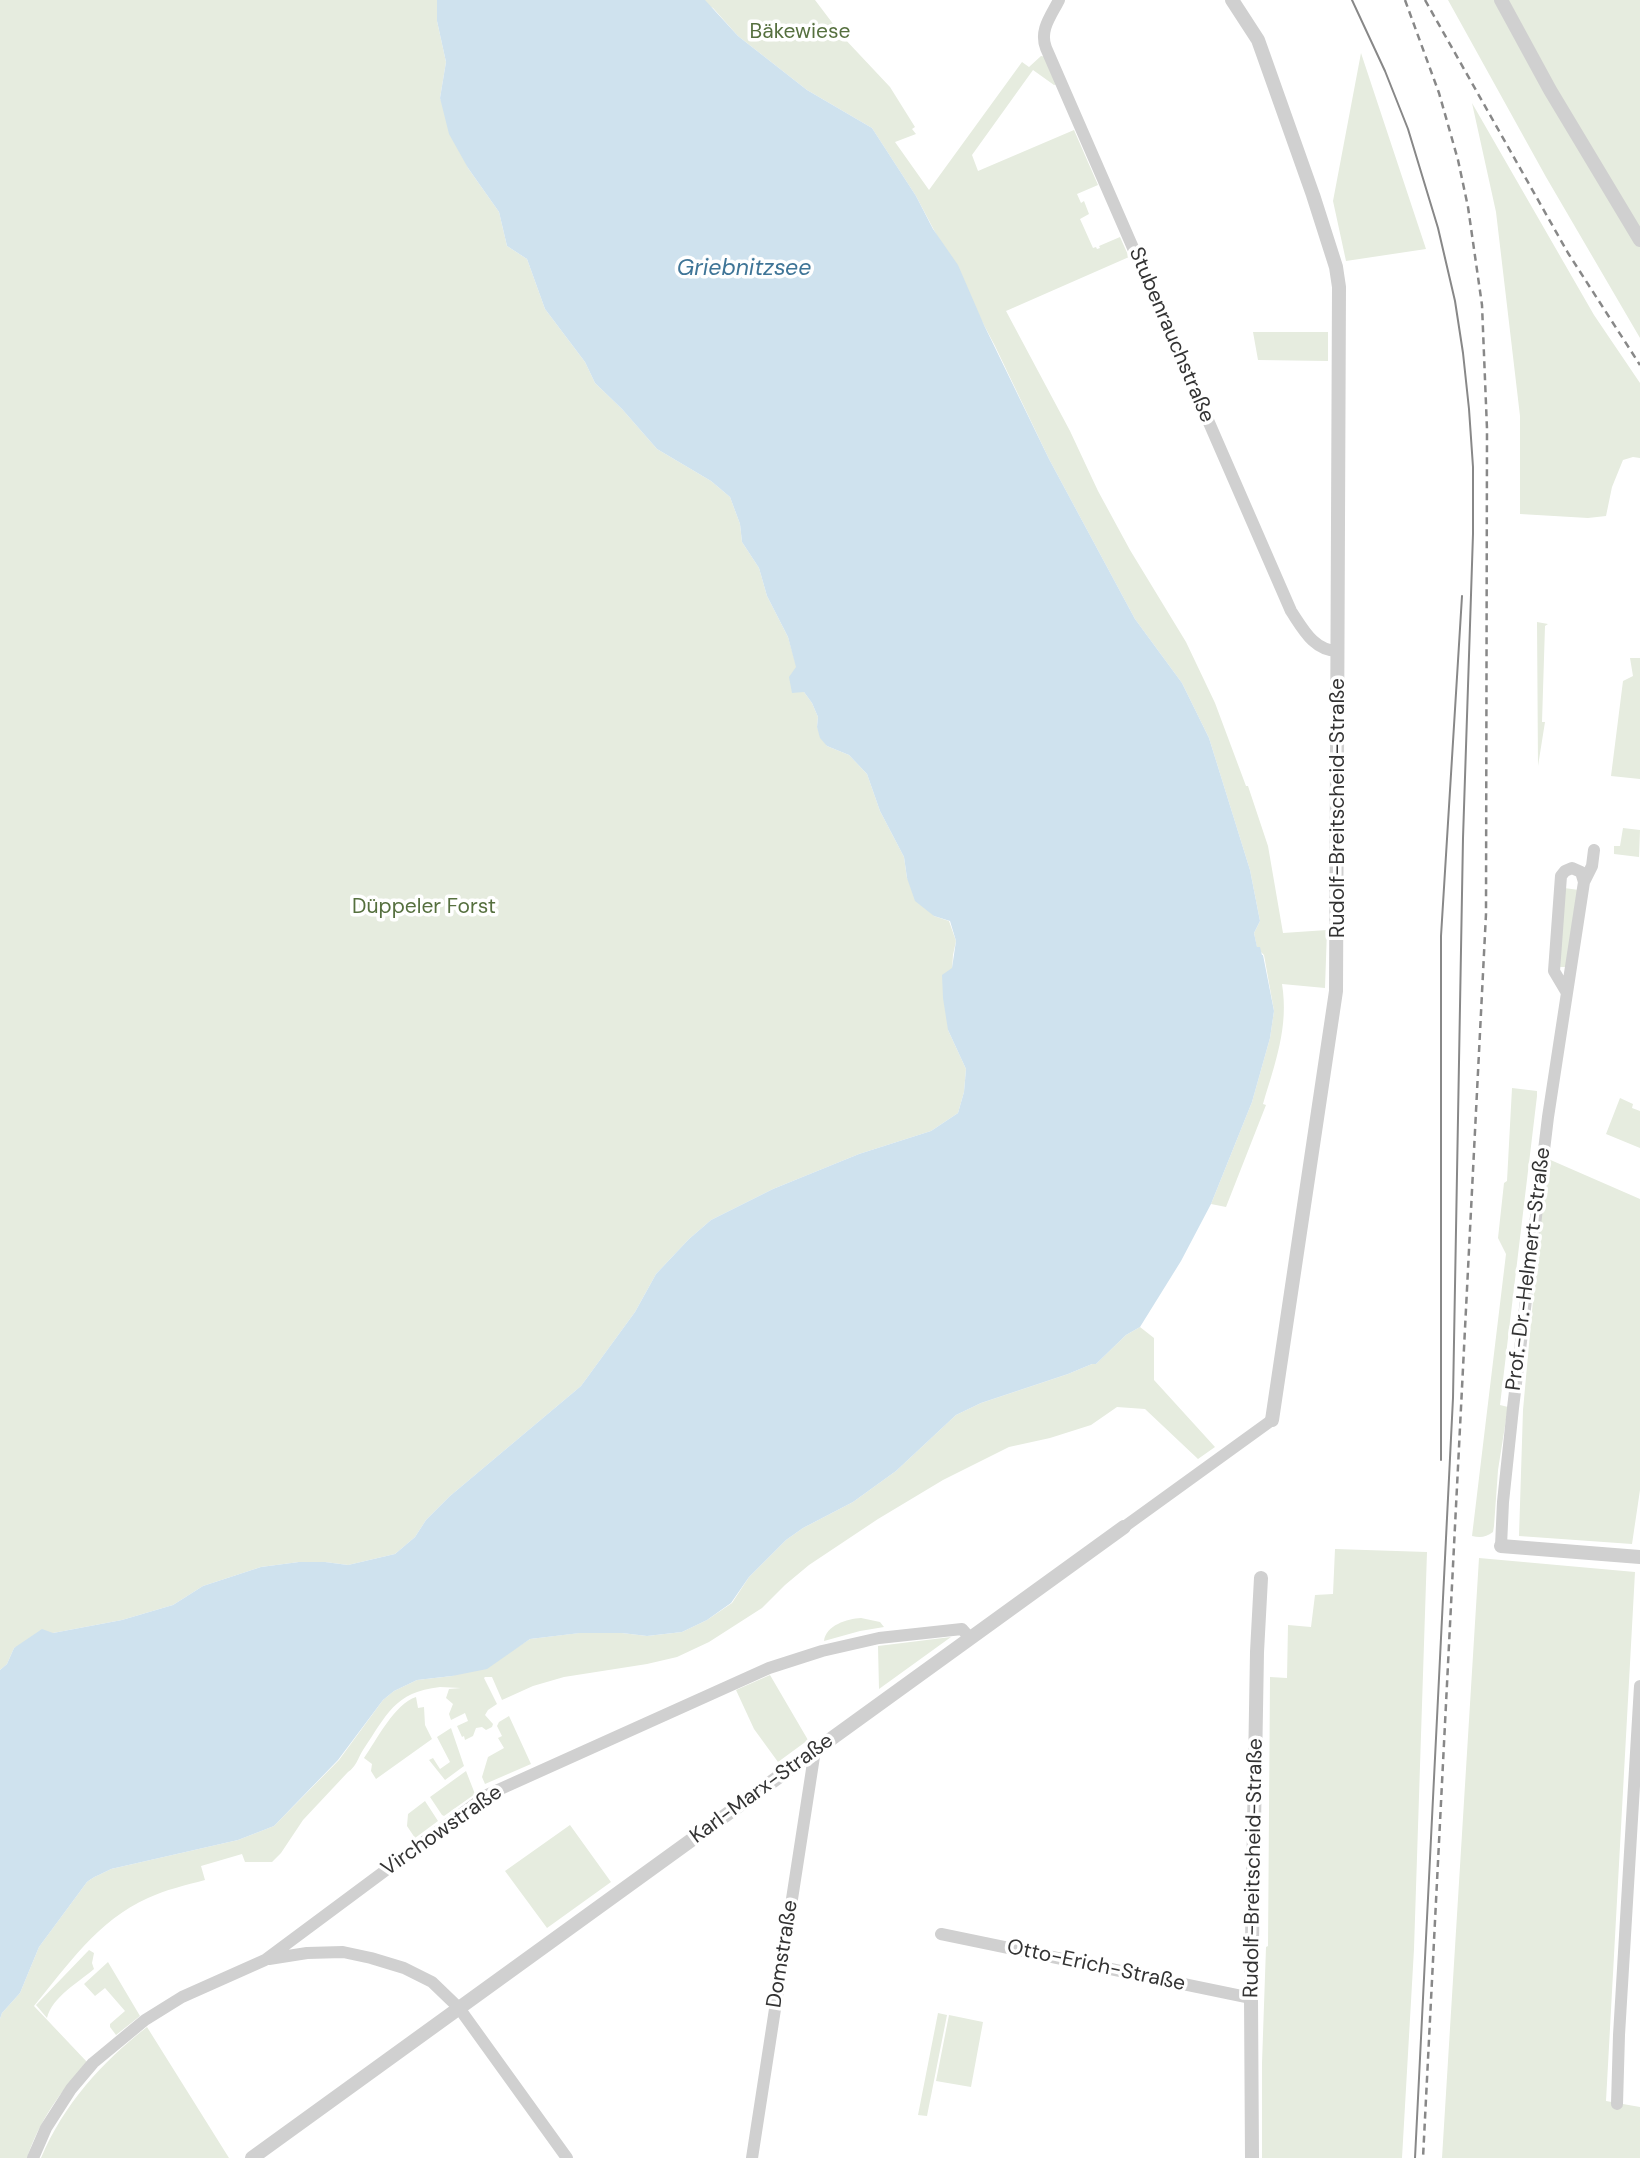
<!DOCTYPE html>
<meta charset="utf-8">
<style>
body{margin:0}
canvas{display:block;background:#fff}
</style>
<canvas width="1640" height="2158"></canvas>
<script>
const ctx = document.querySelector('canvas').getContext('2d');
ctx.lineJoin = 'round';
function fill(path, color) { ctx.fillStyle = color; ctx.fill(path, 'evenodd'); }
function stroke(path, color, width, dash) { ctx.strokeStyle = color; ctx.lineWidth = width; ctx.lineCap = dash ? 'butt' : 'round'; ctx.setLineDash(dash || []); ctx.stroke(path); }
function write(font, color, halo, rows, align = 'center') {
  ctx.font = font + ' "DM Sans",sans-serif'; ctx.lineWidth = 7; ctx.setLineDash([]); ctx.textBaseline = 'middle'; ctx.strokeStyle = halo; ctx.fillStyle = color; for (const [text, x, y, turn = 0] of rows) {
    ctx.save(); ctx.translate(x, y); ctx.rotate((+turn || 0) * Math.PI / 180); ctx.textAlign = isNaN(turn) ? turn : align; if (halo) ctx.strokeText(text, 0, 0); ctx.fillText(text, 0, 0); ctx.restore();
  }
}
const green = new Path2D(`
 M0,0h437v21l9,41 -6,36 28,70 31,44 8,34 20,13 18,50 40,53 10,21 27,26 35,40 54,32 19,16 10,27 2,18 17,26 8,28 21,41 16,55 8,11 6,14 -1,10 10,19 22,9 18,19 13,37 24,46 3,21 27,38 15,5 7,20 -3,14 -5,75 18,39 -2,23 -6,21 -27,18 -72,23 -86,35 -62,31 -22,19 -33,35 -21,38 -54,74 -131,110 -24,24 -11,17 -20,17 -47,11 -23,-3h-26l-38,5 -58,19 -30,19 -51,15 -69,13 -39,15 -7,16 -7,6z
 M695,0h120l28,37 47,50 25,40 -3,2 4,5 -21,8 34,48 93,-128 7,5 12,-11 6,1 11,27 -4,1 -21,-15 -61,85 6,16 96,-41 24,55 -21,9 4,9 3,-2 5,13 -9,5 13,29 3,-1 1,2 3,-1 -1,-2 21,-9 9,20 -123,54 64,120 28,60 32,59 56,92 29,61 31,83h2l20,60 15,87 44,-3 -2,58 -43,-4c7,43 -7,79 -19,120l3,1 -40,102 -15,-3 41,-102 18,-64 4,-27 -10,-56 -7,-7 -3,-15 6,-12 -10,-51 -41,-132 -27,-55 -47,-64 -86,-160 -54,-113 -79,-150 -44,-68 -65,-38 -69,-54 -25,-28z
 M1448,0h192v338l-94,-161z
 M1361,53l65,196 -80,12 -13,-60z
 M1472,103l122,212 46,68v75l-7,-1 -10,3 -11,27 -6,29 -18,2 -68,-4v-98l-24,-204z
 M1253,332h75v29l-70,-1z
 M1537,622l11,2 -3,2 -3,96h3l-7,44z
 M1630,658h10v121l-29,-3 12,-95 10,-5z
 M1623,828l17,2 -1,27 -25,-3v-8h6z
 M1564,888l15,2 -13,77h-6z
 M1512,1088l25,3v5l-37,309 8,2 -10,63 -4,56 -1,6c-7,5 -12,6 -21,4l34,-282 -8,-16 6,-55 3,-2z
 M1620,1098l13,6 -1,4 8,3v37l-34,-14z
 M1546,1158l94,41v291l-8,54 -113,-8 4,-126z
 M1140,1327l14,11v42l61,67 -17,12 -53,-50 -28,-2 -26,18 -41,13 -41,9 -66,33 -65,39 -69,46 -24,20 -23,23 -53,34 -32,15 -30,7 -83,13 -31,9 -31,14 -10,-23h-7l-1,1 13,26 -9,6 -3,5 8,9 -1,3 -6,3 -4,-3 -6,1 -3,8 -8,4 -1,-4 -2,1 -5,-11 11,-5 -3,-8 -14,7 -2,-6 4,-10 -7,-6 3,-9 12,-1c-7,0 -14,-1 -21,-1 -46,5 -53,28 -77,63 -5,8 -7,17 -15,22l-45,48 -22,33 -9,9h-27l-3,-8 -41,12 4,14c-19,5 -40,10 -57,18 -51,23 -80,67 -114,108l53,56c-26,29 -48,59 -60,96h-27v-139l2,-6 18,-20 19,-46 48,-65c7,-6 15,-8 24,-13l127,-29 36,-14 65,-66 44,-60 11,-9 23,-11 35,-4 55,-22 23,-15 49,-6h43l25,3 35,-4 25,-12 25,-17 17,-26 37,-37 17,-12 50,-26 43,-31 60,-56 25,-12 87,-29 24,-10h4l30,-29z
 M1335,1549l92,3 -13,397 -12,209h-140v-95l4,-116 2,-1 2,-269 17,1 1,-53 23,2 4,-32 18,-1z
 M1479,1558l156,14 -29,529 34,6v51h-198z
 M861,1618l19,4 4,5 -24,4 -36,10c2,-16 23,-22 37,-23z
 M951,1637l-72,52 -1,-43z
 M770,1675l38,65 -30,22 -24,-33 -18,-39z
 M416,1697l2,11 6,-1 1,18 7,14 -56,40 -5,-8 1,-7 -8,-6c12,-17 31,-55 52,-61z
 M509,1716l22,48 -46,20 -3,-7 6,-20 16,-9 -6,-10 4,-2 -5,-10 2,-4z
 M451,1728l13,38 -19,14 -16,-20 4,-2 7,11 10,-7 -13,-25z
 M466,1771l9,23 -31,22 -2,-1 -12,-18z
 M425,1801l13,20 -23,17 -8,-12 1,-12z
 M570,1825l41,57 -64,46 -42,-57z
 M89,1950l5,3 -2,10 2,6c-15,13 -42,28 -47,49l-11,-13z
 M108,1962l32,54 -24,19 -6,-8v-3l15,-13 -20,-23 -10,8 -11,-12z
 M938,2013l9,2 -20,101 -9,-1z
 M949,2015l34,7 -12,65 -35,-6z
 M147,2027l82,131h-188c23,-54 60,-95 106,-131z`);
const water = new Path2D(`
 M437,0h268l33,36 69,54 65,38 44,68 17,33 25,36 26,60 65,134 86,160 47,64 27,55 41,132 10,51 -6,12 3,14h3l2,8h1l11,56 -4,27 -18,64 -41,102 -30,57 -41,66 -14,8 -30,29h-4l-24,10 -87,29 -25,12 -60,56 -43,31 -50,26 -17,12 -37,37 -18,26 -24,17 -25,12 -35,4 -25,-3h-42l-50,6 -43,30 -35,7 -35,4 -23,11 -11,9 -45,60 -64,66 -36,14 -127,29c-9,5 -17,7 -24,13l-48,65 -19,46 -18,20 -2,6v-349l7,-6 7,-16 28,-19 11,4 69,-13 51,-15 30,-19 58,-19 38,-5h26l23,3 47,-11 20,-17 11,-17 24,-24 131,-110 54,-74 21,-38 33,-35 22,-19 62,-31 86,-35 72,-23 27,-18 6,-21 2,-23 -18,-39 -5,-32 -1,-23 10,-7 4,-27 -6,-20 -16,-5 -19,-15 -8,-23 -3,-21 -24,-46 -13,-37 -18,-19 -22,-9 -7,-8 -3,-11 1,-10 -6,-14 -8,-11 -12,1 -3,-16 7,-10 -8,-30 -21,-41 -8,-28 -17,-26 -2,-18 -10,-27 -19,-16 -54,-32 -35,-40 -27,-26 -10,-21 -40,-53 -18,-50 -20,-13 -8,-34 -31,-44 -19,-34 -9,-36 6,-36 -9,-41z`);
const minor = new Path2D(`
 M1059,0c-8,16 -20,30 -13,48l245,563c12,18 23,40 47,40
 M1584,882l8,-16 2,-16
 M1124,1527l148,-107
 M1501,1546l2,-44 10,-94 35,-291 36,-235 -3,-10 -9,-4 -7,3 -4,5 -7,95 13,22
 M941,1934l310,64
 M269,1959l38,-6 36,-1 28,6 33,10 28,14 27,26 108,150
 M1617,2104l2,-69 21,-349
 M33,2158l13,-30 25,-39 22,-26 52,-43 37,-23 83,-37 222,-165 282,-127 53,-17 57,-13 83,-9 8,9
 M752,2158l63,-408`);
const tertiary = new Path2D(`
 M1232,0l26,40 5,14 50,141 23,72 3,20 -3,704 -64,429
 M1501,0l49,90 90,150
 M1501,1546l139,11
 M252,2158l872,-631
 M1252,2158l-1,-160 6,-346 4,-74`);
const tram = new Path2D(`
 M1352,0l33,71 23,58 30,99 17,73 8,52 6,56 4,58v67l-10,304 -10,560 -38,760
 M1441,1460v-524l21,-340`);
const rail = new Path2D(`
 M1405,0l34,93 19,67 10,47 14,98 5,124 -1,485 -63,1244
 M1425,0l143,253 72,112`);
const parkNames = [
 ["Bäkewiese",800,32],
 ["Düppeler Forst",424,907]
];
const streetNames = [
 ["Stubenrauchstraße",1171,335,67],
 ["Rudolf-Breitscheid-Straße",1338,808,-90],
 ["Prof.-Dr.-Helmert-Straße",1529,1269,-83],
 ["Karl-Marx-Straße",762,1789,-36],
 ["Virchowstraße",442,1831,-35],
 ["Rudolf-Breitscheid-Straße",1254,1868,-89],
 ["Domstraße",783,1954,-81],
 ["Otto-Erich-Straße",1096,1966,12]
];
const waterNames = [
 ["Griebnitzsee",744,269]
];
fill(green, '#e6ecdf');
fill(water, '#cfe2ee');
stroke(minor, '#d0d0d0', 12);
stroke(tertiary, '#d0d0d0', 14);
stroke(tram, '#888', 2);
stroke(rail, '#888', 2.5, [7, 5]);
write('21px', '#56703f', '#fff', parkNames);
write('21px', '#333', '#fff', streetNames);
write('italic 23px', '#3f7597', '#fff', waterNames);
</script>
